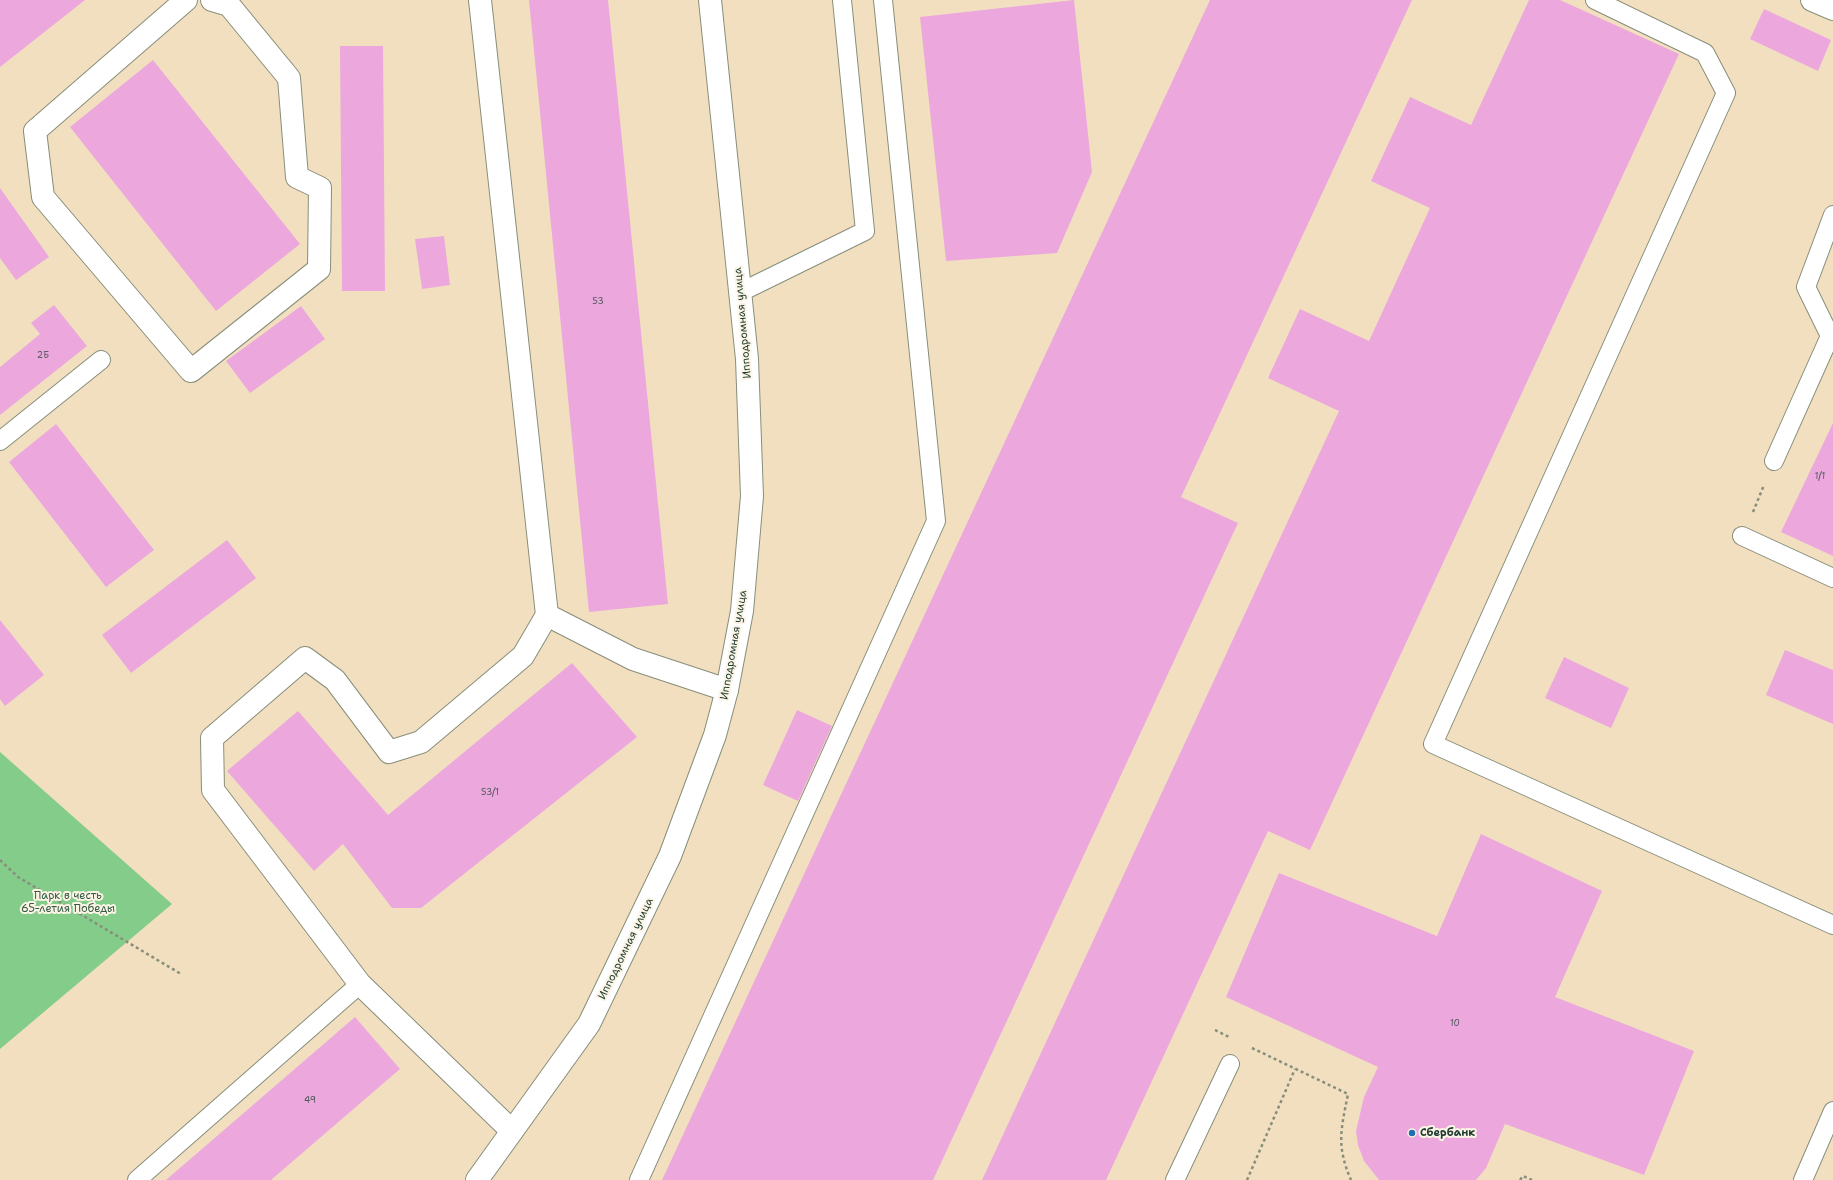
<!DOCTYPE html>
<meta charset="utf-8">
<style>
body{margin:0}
canvas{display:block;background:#f1dfc0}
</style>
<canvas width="1833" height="1180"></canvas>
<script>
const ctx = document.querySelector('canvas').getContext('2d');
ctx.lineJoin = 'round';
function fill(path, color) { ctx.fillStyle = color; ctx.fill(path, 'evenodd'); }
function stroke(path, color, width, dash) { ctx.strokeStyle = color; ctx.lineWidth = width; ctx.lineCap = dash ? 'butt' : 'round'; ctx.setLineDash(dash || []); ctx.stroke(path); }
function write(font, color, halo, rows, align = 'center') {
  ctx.font = font + ' "Shantell Sans",sans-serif'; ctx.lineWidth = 4; ctx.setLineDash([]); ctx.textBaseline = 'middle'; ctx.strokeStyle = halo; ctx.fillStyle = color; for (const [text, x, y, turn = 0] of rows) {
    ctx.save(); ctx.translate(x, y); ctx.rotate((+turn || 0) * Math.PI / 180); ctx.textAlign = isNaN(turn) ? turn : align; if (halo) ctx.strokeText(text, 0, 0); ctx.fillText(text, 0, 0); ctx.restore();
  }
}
const green = new Path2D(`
 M0,752l172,152 -172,145z`);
const building = new Path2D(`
 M0,0h85l-85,67z
 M529,0h79l60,604 -79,8z
 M1074,0l18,172 -35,81 -111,8 -26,-244z
 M1210,0h202l-231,497 57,26 -305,657h-271z
 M1529,0h31l119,54 -369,796 -42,-19 -162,349h-124l357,-769 -71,-33 32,-69 69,32 61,-133 -59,-27 39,-84 61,28z
 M1764,9l67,31 -13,31 -68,-32z
 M340,46h43l2,245h-43z
 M153,60l147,184 -84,67 -146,-184z
 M0,188l49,69 -33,23 -16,-22z
 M444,236l6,49 -28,4 -7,-50z
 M54,305l33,41 -87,69v-48l40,-33 -9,-11z
 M301,306l24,33 -75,54 -24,-32z
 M1833,423v133l-52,-24z
 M56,424l98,126 -48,37 -97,-125z
 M227,540l29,38 -125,95 -29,-38z
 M0,620l44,55 -39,31 -5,-7z
 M1785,650l48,20v54l-67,-29z
 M1564,657l65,31 -18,40 -66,-30z
 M572,663l65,74 -216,171h-29l-49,-64 -29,27 -87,-100 71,-60 90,104z
 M797,710l35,16 -34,75 -35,-16z
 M1481,834l121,57 -47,106 139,54 -50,124 -139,-51 -19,44 -10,12h-97l-15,-19 -6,-16 -2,-14 8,-34 14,-30 -152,-70 53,-124 158,63z
 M355,1017l45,52 -129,111h-105z`);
const path = new Path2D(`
 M1753,512l11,-27
 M0,860l18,17 163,97
 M1215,1030l14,7
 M1252,1048l96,46c-7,36 -12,51 3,86
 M1247,1180l48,-111
 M1520,1180l3,-4 9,4`);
const service = new Path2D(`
 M1595,0l110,53 21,40 -293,651 400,181
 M741,292l124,-61 -23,-231
 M0,441l101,-81
 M1774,461l56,-125 -24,-49 27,-72
 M1742,536l91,42
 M137,1180l223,-196
 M639,1180l297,-659 -53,-521
 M1175,1180l55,-116
 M1803,1180l30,-69`);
const minor = new Path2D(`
 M186,0l-151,131 8,66 148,174 128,-102 1,-81 -23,-11 -8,-99 -60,-73 -17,-5
 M480,0l67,615 86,44 94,31
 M512,1131l-152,-147 -147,-194 -1,-52 93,-80 30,22 54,72 32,-10 102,-86 24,-41`);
const tertiary = new Path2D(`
 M1812,0l21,9
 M477,1180l112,-156 81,-168 45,-121 12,-45 15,-79 10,-115 -5,-137 -37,-359`);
const markers = [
 [1412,1133,4,"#1f6fb2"]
];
const numberNames = [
 ["53",598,302],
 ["2Б",43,356],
 ["1/1",1820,477],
 ["53/1",490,793],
 ["10",1455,1024],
 ["49",310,1101]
];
const streetNames = [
 ["Ипподромная улица",743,323,-95],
 ["Ипподромная улица",734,645,-80],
 ["Ипподромная улица",626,949,-64]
];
const parkNames = [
 ["Парк в честь",68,896],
 ["65-летия Победы",68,909]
];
const poiNames = [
 ["Сбербанк",1420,1133]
];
fill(green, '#83cc89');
fill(building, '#eca8dd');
stroke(service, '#888e7a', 20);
stroke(minor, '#888e7a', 24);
stroke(tertiary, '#888e7a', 24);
stroke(path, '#888e7a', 2.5, [3, 3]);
stroke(service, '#fff', 18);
stroke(minor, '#fff', 22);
stroke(tertiary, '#fff', 22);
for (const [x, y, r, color] of markers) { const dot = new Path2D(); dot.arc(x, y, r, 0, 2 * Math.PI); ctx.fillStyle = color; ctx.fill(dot); stroke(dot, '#fcf5e5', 1.5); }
write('9px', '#52585e', null, numberNames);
write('11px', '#1f3d34', '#fcf5e5', streetNames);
write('11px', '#335a45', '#fcf5e5', parkNames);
write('bold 11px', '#1f3d34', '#fcf5e5', poiNames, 'left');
</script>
